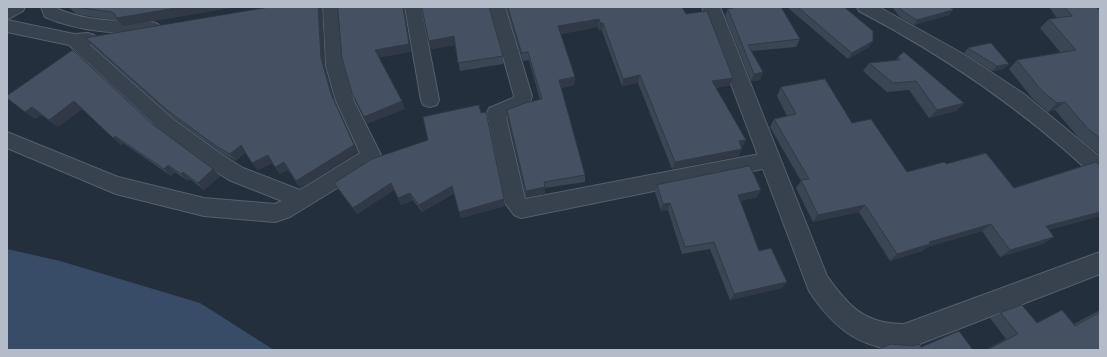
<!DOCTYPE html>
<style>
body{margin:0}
#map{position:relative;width:1107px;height:357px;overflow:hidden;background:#242f3e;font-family:"Asap Condensed",sans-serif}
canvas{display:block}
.frame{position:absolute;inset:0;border:8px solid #b4bcc9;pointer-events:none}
</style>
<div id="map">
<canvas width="1107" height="357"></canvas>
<div class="frame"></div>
</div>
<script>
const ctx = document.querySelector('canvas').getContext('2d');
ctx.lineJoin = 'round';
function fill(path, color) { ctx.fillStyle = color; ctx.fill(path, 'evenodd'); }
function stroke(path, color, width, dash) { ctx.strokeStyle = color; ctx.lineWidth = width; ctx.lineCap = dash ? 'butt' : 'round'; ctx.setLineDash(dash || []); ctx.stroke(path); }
const water = new Path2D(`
 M7,249l53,12 140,42 74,47h-267z`);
const minor = new Path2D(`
 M7,7h18l-2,4 -16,9 67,14 14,-1 6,2 3,4 -3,4 -4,2 83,74 48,35 22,14 57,22 60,-37 -24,-52 -10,-35 -3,-59h16l5,59 10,35 27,54 -8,11 -83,51 -15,5 -71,-6 -88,-22 -109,-46v-16l111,45 86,21 71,6 7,-3 -53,-21 -22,-14 -48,-37 -90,-84 -62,-13z
 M41,7h16l1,2c30,13 62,12 94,13l6,2 3,4 -3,4 -6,2c-37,-1 -72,-2 -107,-17z
 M405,7h16l18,93 -2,5 -7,2 -7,-2 -2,-5z
 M489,7h16l27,89 -4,12 -22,9 19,82 245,-47 7,2 3,6 -3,6 -256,52 -7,-3 -9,-12 -18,-90 2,-5 24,-10 1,-2z
 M857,7h22l86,48 59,39 76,63v20l-7,-2c-71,-66 -148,-119 -234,-164z`);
const tertiary = new Path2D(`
 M702,7h18l107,269c22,31 38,48 77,48l196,-72v22l-196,76c-45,-1 -71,-23 -95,-59z`);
const wall = new Path2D(`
 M69,7h167l-113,19 -5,-5 -42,-7z
 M270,7h52l3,59 10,36 23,50 -58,36 -12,-18 -8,4 -8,-11 -14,7 -6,-7 -7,-11 -9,9 -14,-8 -48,-35 -81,-72 -7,-8z
 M422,7l81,49v8l-43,7 -5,-26 -24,4z
 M506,7h176l4,7 44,71 -14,3 30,52 -4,7h-1l-2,9 -67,13 -34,-86 -16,3 -20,-55h-3l-1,-4 -37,7 14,43 -1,8 -13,3 24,87v7l-40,6v6l-19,3 -18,-79 -1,-8 33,-10 -11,-40 -6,1z
 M787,7h57l25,40 -21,12z
 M892,7h62l-2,3h1l-4,5 -35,10 -14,-8z
 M1049,7h47l2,2h2v146l-22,-18 -23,-27 -7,2 -16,-14 -23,-29 8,-9 44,-7 -21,-25 9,-9 8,-1z
 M728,9l72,30 -4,8 -45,4 12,21 -3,8 -9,1 -26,-65z
 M968,48l41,16 -5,5 -12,2 -28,-18z
 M73,50l78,73 69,53 -16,14 -14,-11 -2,2 -13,-9 -4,4 -48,-33 -2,2 -39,-36 -24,18 -17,-12 -6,4 -28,-21z
 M898,57l66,46 -8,8 -27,7 -20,-28 -22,2 -24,-21 6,-8 27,-3z
 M781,87l71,36 55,49 39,-8 68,24 86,-22v50l-52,14 -5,14 -43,13 -18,-26 -55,16 -5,4 -32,10 -31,-49 -46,10 -17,-34 5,-7 -31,-54 4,-8 13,-3 -10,-20z
 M372,159l133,47 -44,12 -7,-25 -32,19 -9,-12 -12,5 -7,-15 -37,24 -19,-25 -4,-6z
 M657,185l100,12 -17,4 19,50 28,31 -5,6 -52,12 -20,-51 -28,5 -14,-44 -7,1 -6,-19z
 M1062,310l12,14 26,-14v40h-115l21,-11 -16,-21 11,-5 36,10z`);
const shadedWall = new Path2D(`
 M182,7h54l-113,19 -7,-8z
 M318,7h4l3,59 10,36 23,50 -58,36 -4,-7 35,-87 -10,-36z
 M403,7h1l7,45 -33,6 -3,-8z
 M954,7l-3,3h2l-4,5 -35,10 3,-5z
 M599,19l-1,8 -40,7v-8z
 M600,23h3l-1,8h-3z
 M454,36l2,9 -25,4 -2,-8z
 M873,41l-4,6 -21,12 4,-6z
 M1009,64l-5,5 -12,2 5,-5z
 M763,72l-3,8 -9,1 3,-7z
 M640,75l-2,8 -16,3 1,-7z
 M575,77l-1,8 -15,3v-8z
 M733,78l-3,7 -20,4 2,-8z
 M74,101l9,7 -25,19 -9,-7z
 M402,101l3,8 -38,15 -3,-7z
 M1065,102l-10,8 -7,2 9,-9z
 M964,103l-8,8 -27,7 8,-8z
 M32,107l9,8 -6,4 -10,-7z
 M115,136l8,7 -2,2 -8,-7z
 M746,140l-4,7 -7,1 4,-7z
 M241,145l5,7 -10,9 -6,-7z
 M742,149l-3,7 -67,13 3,-7z
 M268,155l5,7 -15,8 -6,-7z
 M284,162l5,7 -9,5 -5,-7z
 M168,165l7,7 -4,4 -7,-7z
 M213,169l7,7 -16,14 -6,-7z
 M183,172l7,7 -2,2 -7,-7z
 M391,183l3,7 -37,24 -4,-6z
 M452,186l2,6 -32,20 -3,-7z
 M545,187v7l-19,3v-6z
 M761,190l-4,7 -23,5 4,-7z
 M410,193l3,7 -12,5 -3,-7z
 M504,199l1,7 -44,12 -2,-6z
 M670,203l-2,7 -7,1 2,-7z
 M865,205l-6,7 -46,10 5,-7z
 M1100,212v4l-65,17 11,-7z
 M991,224l-9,7 -55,16 -5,4 -32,10 7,-7 32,-12z
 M1054,237l-11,7 -43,13 10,-7z
 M787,282l-5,6 -52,12 4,-6z`);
const building = new Path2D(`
 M75,7h107l-66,11 -1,-4 -4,-2z
 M270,7h48l3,51 10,36 23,51 -58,36 -12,-19 -9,5 -7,-12 -16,8 -11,-18 -11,9 -14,-8 -49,-36 -81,-72z
 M338,7h65l6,37 -34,6 27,51 -38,16 -12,-24 -10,-35z
 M422,7h67l14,49 -45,7 -4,-27 -25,5z
 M508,7h174l4,7 21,-3 26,67 -21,3 34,59 -7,1 3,8 -67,13 -35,-87 -17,4 -20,-56h-3l-1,-4 -41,7 17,51 -16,3 26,95 -41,7 1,5 -19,4 -19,-81 18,-7 17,-4 -14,-47 -6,1z
 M739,7h42l19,32 -52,6 15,27 -9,2 -26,-65z
 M798,7h46l29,24v10l-21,12z
 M899,7h55l-3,1 2,2 -36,10 -13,-8z
 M1065,7h31l2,2h2v129l-12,-9 -23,-27 -8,1 -16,-13 -24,-30 59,-10 -27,-31 23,-3z
 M991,43l18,21 -12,2 -29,-18z
 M73,50l78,73 62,46 -15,14 -15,-11 -2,2 -13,-9 -4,4 -49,-33 -2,2 -39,-37 -25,19 -17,-13 -7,5 -18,-14v-2z
 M904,52l60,51 -27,7 -21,-29 -23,2 -24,-20 31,-3 -2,-3z
 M825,79l27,44 19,-4 36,53 37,-10 2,2 40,-11 28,35 82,-26 4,4v46l-54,14 8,11 -44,13 -19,-26 -62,18 1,2 -33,10 -32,-49 -47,10 -17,-35 8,-1 -35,-60 22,-5 -15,-27z
 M479,105l2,8 5,-1 18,87 -45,13 -7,-26 -33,19 -9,-12 -12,5 -7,-15 -38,25 -19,-25 38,-24 56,-19 -5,-23z
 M750,166l11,24 -23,5 21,56 12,-3 16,34 -53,12 -20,-52 -29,5 -15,-44 -7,1 -6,-19z
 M1022,305l15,18 25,-13 13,16 25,-14v38h-113l31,-16 -17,-21z
 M959,331l14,19h-97l15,-6 22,2 6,-2 2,3z`);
fill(water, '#394c67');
stroke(minor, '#565f6c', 2);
stroke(tertiary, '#565f6c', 2);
fill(minor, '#38414e');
fill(tertiary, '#38414e');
fill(wall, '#3b4654');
fill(shadedWall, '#303945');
fill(building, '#455162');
stroke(building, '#303945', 1);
</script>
